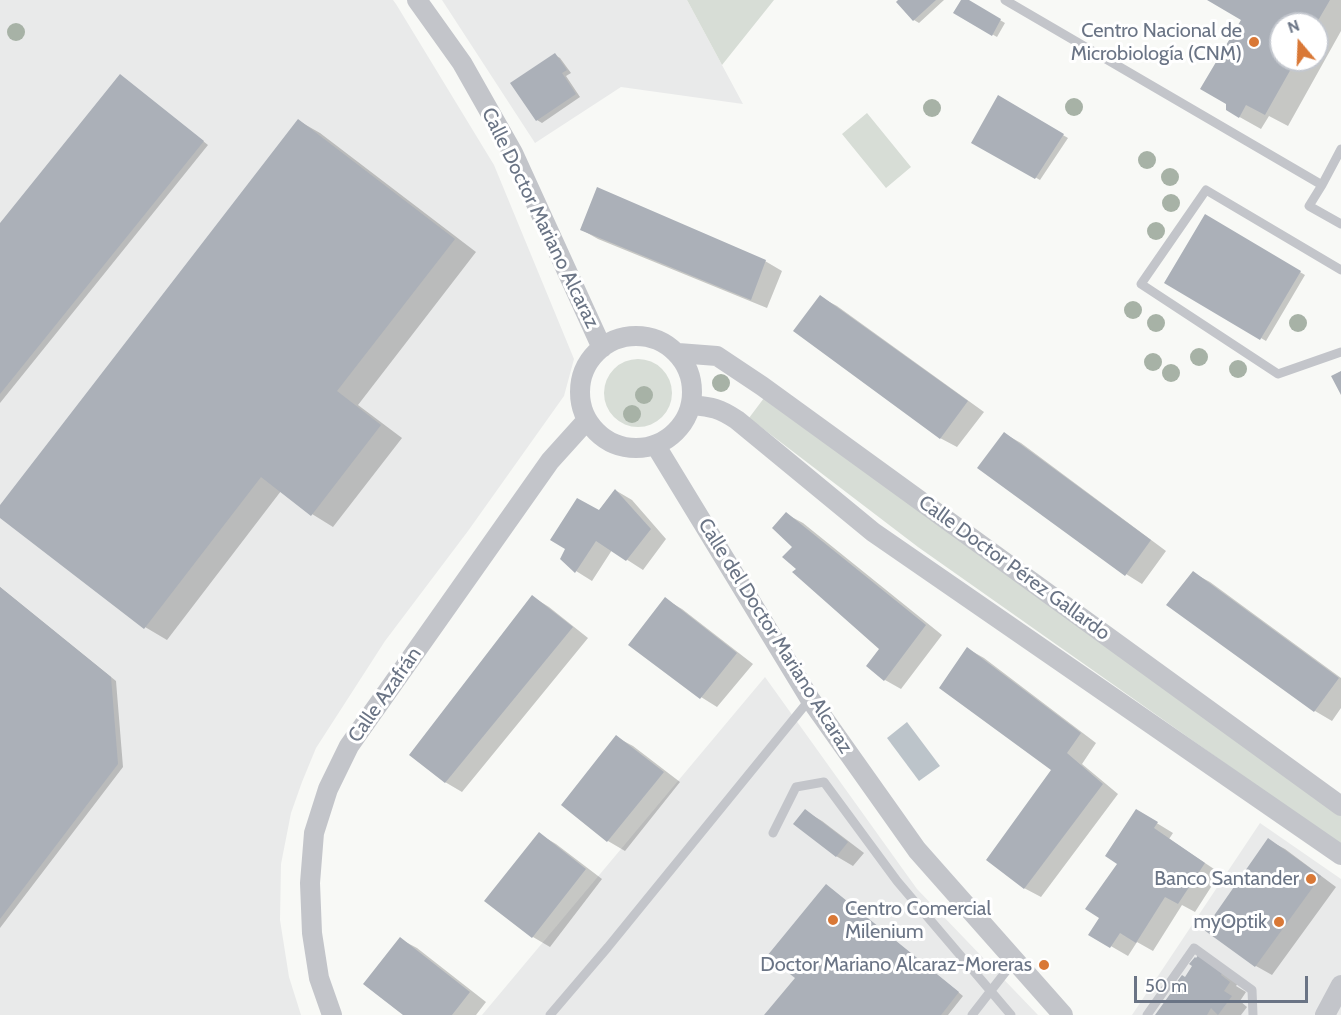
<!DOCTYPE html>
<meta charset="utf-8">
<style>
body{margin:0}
#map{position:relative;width:1341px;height:1015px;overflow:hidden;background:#f8f9f6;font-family:Cabin,sans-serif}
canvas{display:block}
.north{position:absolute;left:1269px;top:12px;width:60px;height:60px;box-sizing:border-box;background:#fff;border:2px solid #c3c7ce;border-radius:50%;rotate:341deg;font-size:16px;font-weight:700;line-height:24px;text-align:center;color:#6a7485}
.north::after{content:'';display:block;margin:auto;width:21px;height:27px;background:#d97836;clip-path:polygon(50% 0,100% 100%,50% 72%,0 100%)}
.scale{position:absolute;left:1134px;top:976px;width:174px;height:27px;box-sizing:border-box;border:3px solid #6a7485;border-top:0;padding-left:8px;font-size:18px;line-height:21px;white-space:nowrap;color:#6a7485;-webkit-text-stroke:4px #fff;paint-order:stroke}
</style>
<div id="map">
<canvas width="1341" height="1015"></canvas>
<div class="north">N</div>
<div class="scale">50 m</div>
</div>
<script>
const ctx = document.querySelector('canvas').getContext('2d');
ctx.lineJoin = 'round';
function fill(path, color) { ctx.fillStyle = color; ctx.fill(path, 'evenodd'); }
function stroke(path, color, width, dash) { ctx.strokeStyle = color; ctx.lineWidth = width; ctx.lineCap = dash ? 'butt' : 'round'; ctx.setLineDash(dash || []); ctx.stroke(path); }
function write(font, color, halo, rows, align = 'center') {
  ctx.font = font + ' Cabin,sans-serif'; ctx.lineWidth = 6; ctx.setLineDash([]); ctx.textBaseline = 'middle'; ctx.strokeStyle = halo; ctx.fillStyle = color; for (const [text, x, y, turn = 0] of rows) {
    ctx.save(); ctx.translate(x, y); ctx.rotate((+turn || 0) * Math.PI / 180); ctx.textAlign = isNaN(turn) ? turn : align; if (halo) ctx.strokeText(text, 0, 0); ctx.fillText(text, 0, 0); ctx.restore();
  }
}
const built = new Path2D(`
 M0,0h393l3,4 98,161 80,194 -10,37 -96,135 -83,110 -69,107 -14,34 -11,31 -10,51 -1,56 9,57 12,38h-301z
 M442,0h245l56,104 -122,-17 -86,56z
 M765,677l152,212 121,126h-556z
 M1260,823l81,56v136h-209z`);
const green = new Path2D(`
 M687,0h87l-52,65z
 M867,113l44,54 -25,21 -44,-54z
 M604 393a34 34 0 1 1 68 0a34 34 0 1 1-68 0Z
 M764,398l577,418v29l-423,-298 -169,-129z`);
const water = new Path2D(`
 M907,722l33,44 -21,15 -32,-43z`);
const shadow = new Path2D(`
 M900,0h44l-25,23 -5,-3z
 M963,0h3l39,23 -8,14 -42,-24z
 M1210,0h131v31l-53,95 -19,-10 -8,13 -34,-19 16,-90zM1281,24h36v36h-36z
 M555,55l5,3 11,15 -5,3 14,21 -38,26 -5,-3z
 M125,79l83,66 -208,258v-178z
 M998,97l70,41 -28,42 -67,-38z
 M299,121l21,12 156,119 -118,153 44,33 -69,89 -21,-13 -31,-23 -114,149 -22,-13 -145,-111v-8z
 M1205,216l100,59 -39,66 -100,-59z
 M582,230l183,31 17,10 -15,37 -169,-69z
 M820,297l17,9 147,106 -27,35 -17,-9z
 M1005,434l16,9 145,108 -24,33 -16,-10z
 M615,490l17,10 34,39 -23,31 -31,-20 -20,31 -16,-10 -15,-12z
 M786,514l17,9 139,112 -41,54 -16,-9 -4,-31 -87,-102z
 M1193,573l17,9 131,96v30l-9,13 -17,-10 -147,-106z
 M0,587l116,94 7,86 -123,161z
 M533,597l16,10 39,31 -126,154 -17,-10z
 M665,599l17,10 71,55 -36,43 -16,-10z
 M968,649l16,9 112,85 -14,21 36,30 -77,103 -17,-9 29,-118z
 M616,737l17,9 47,36 -55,69 -17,-10 -44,-36z
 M805,811l17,10 42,32 -11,13 -17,-10z
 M1137,811l36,22 -4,6 51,34 -25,39 -13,-7 -29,46 -16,-9 -9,14 -38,-22 11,-17z
 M539,834l17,10 46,35 -52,68 -17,-10 -47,-36z
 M1268,840l17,9 51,38 -64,88 -16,-9 -50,-37z
 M831,889l132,107 -15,19h-182l31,-37z
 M400,939l17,9 69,54 -10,13h-70z
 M1195,959l44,23 -3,4 10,6 -6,9 7,6 -6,8h-85l21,-21 17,-29z`);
const building = new Path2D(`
 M898,0h38l-23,21 -17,-19z
 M961,0h8l32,19 -9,17 -39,-23z
 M1207,0h123l-14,24h-35v36h15l-31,55 -19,-10 -7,13 -13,-8v-6l-26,-15 41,-69z
 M555,53l12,17 -5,3 14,21 -40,27 -26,-38z
 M120,74l84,67 -204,253v-171z
 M998,95l66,39 -29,45 -64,-36z
 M298,119l157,120 -118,152 44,34 -70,91 -50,-39 -117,152 -144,-111v-13z
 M597,187l169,73 -15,40 -171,-70z
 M1205,214l96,57 -41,69 -96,-57z
 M820,295l148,106 -28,38 -147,-108z
 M1341,371v24l-10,-19z
 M1004,432l147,108 -26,36 -148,-108z
 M615,489l36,40 -25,32 -30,-20 -21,32 -15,-14 5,-10 -15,-9 27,-42 22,12z
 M786,512l140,113 -42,56 -18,-15 13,-17 -87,-77 4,-3 -14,-12 10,-10 -20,-19z
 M1193,571l146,107 -25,34 -148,-107z
 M0,587l111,90 7,87 -118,155z
 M532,595l41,32 -128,156 -36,-28z
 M665,597l72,56 -37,46 -72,-54z
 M967,647l114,86 -14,20 36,31 -79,105 -38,-29 65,-90 -112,-82z
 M616,735l48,37 -57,70 -46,-37z
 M805,809l43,33 -12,15 -43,-33z
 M1136,809l22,13 -4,6 51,35 -27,41 -13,-7 -29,46 -16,-10 -10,15 -22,-13 11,-17 -14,-9 32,-45 -12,-8z
 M539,832l47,37 -54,69 -48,-37z
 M1268,838l53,38 -66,91 -51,-37z
 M826,884l133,108 -18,23h-177l31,-37 -28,-22z
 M400,937l70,55 -18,23h-49l-40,-31z
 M1199,954l24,17 -2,4 9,7 -6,9 8,5 -14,19 -7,-7 -4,7h-52l18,-25 3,2 4,-5 -4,-4 6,-8 3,2 7,-11 -3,-2 6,-7 1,1z`);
const service = new Path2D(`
 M1005,0l317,185 19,-36
 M1322,185l-13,21 32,18
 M1341,270l-135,-80 -65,94 137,90 63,-22
 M773,833l23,-46 28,-5 73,99 114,134
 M550,1015l58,-68 202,-248
 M972,1015l42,-54
 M1147,1015l47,-67 58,42 1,25`);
const minor = new Path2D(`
 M417,0l45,63 51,90 89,195
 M580 392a56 56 0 1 1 112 0a56 56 0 1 1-112 0Z
 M678,353l39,3 45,30 579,420
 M692,405c20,2 27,3 45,15l136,112 468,323
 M656,446l154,253 107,151 146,165
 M332,1015l-13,-37 -7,-45 -2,-50 4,-50 14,-44 21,-43 201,-285 37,-41
 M1325,1015l16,-30`);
const trees = [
 [16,32],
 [1074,107],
 [932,108],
 [1147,160],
 [1170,177],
 [1171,203],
 [1156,231],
 [1133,310],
 [1156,323],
 [1298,323],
 [1199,357],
 [1153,362],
 [1238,369],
 [1171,373],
 [721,383],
 [644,395],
 [632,414]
];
const markers = [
 [1254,42,6,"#d97836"],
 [1311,879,6,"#d97836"],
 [833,920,6,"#d97836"],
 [1279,922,6,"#d97836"],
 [1044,965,6,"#d97836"]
];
const poiNames = [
 ["Centro Nacional de",1242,31],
 ["Microbiología (CNM)",1242,54],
 ["Banco Santander",1299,879],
 ["Centro Comercial",845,909,"left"],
 ["Milenium",845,932,"left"],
 ["myOptik",1267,922],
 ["Doctor Mariano Alcaraz-Moreras",1032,965]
];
const streetNames = [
 ["Calle Doctor Mariano Alcaraz",540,218,64],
 ["Calle Doctor Pérez Gallardo",1014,568,36],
 ["Calle del Doctor Mariano Alcaraz",775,636,58],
 ["Calle Azafrán",385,695,-55]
];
fill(built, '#e9eaea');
fill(green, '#d7ddd6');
fill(water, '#bcc4ca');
fill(shadow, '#0003');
fill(building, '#abb0b8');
stroke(service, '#c3c5ca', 9);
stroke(minor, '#c3c5ca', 20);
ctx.fillStyle = '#a7b2a6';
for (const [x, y] of trees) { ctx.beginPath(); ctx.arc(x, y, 9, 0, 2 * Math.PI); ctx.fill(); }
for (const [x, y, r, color] of markers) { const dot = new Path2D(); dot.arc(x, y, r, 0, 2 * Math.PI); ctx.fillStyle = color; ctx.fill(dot); stroke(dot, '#fff', 2); }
write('20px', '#6a7485', '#fff', poiNames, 'right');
write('20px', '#6a7485', '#fff', streetNames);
</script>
